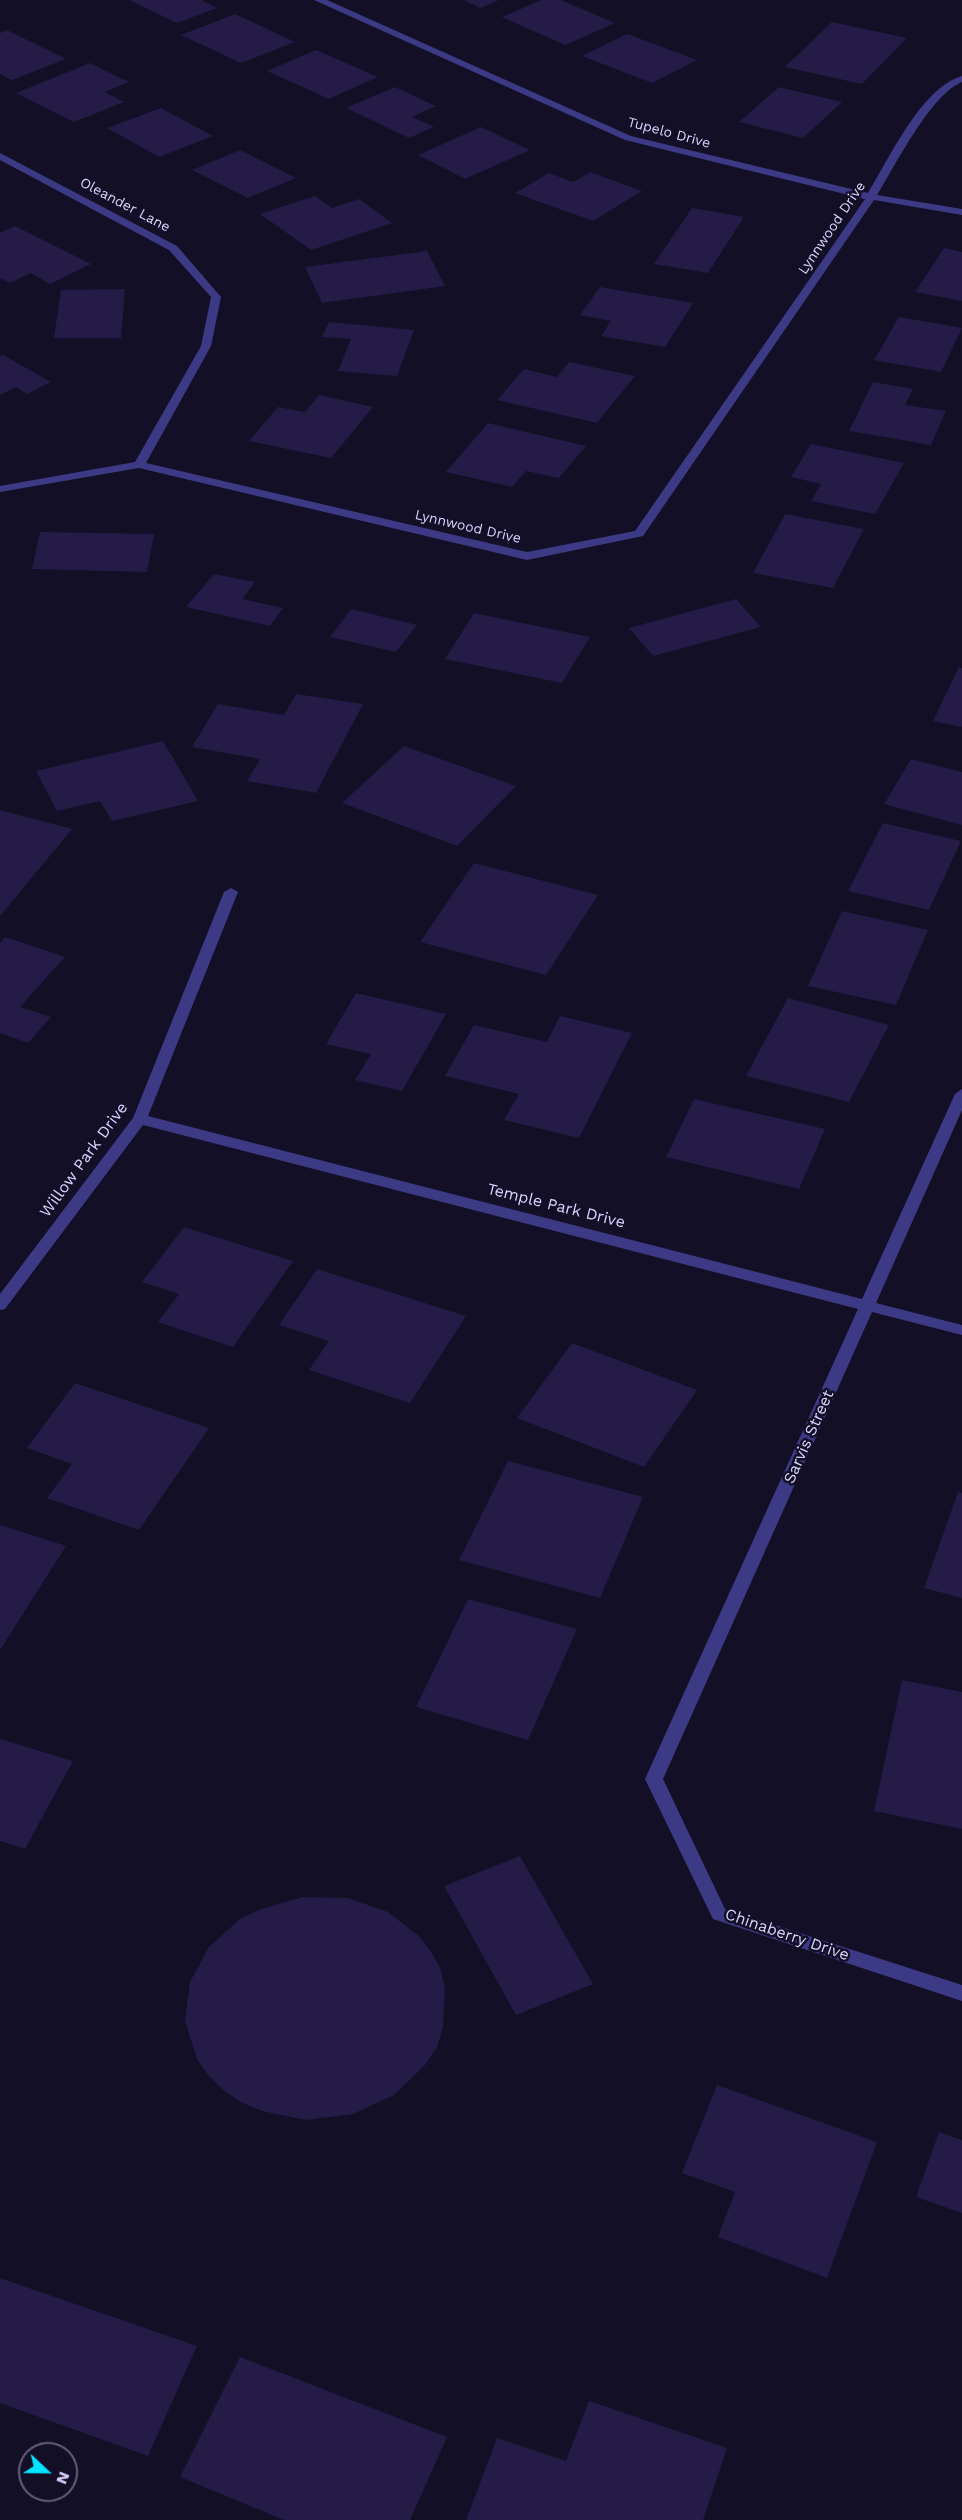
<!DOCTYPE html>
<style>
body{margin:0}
#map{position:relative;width:962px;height:2520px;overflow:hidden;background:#130f26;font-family:"Work Sans",sans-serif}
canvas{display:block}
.north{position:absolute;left:18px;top:2442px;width:60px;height:60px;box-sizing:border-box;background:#130f26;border:2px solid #625e7d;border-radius:50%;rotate:112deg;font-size:16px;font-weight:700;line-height:24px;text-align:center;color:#d9d4ff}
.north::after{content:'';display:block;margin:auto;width:21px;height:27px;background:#00e5ff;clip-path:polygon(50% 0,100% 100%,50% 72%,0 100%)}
</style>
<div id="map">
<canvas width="962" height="2520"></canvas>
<div class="north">N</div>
</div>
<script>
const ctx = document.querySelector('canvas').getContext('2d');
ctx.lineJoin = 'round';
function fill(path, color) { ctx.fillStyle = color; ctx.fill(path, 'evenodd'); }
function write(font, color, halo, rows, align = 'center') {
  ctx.font = font + ' "Work Sans",sans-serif'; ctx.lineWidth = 5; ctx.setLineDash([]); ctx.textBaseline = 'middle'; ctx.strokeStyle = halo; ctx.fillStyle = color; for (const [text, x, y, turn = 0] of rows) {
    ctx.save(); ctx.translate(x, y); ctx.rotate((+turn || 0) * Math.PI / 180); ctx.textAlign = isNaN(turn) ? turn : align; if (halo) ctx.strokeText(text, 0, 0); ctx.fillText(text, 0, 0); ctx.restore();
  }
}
const building = new Path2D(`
 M129,0h72l16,8 -40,15z
 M464,0h35l-19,8z
 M541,0h20l54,23 -50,22 -63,-28z
 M235,14l60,28 -54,21 -60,-28z
 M832,22l75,16 -45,46 -77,-17z
 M7,30l59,29 -54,21 -12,-6v-41z
 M627,34l70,26 -45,23 -70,-27z
 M316,50l62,27 -49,22 -62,-28z
 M90,63l39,19 -24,10 19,10 -50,20 -58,-29z
 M395,87l41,19 -24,11 22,10 -25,11 -63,-30z
 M779,87l63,15 -39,36 -64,-16z
 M161,108l52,28 -54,21 -52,-29z
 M481,127l49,23 -65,29 -47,-24z
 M240,150l56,28 -48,20 -56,-28z
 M590,172l52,19 -49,30 -78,-28 34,-20 24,9z
 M315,196l17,12 27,-9 33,24 -81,27 -51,-36z
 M692,208l52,9 -36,56 -54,-9z
 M15,226l76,38 -41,20 -19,-11 -21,10 -10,-5v-45z
 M944,248l18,4v49l-47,-9z
 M427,251l18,35 -123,17 -17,-36z
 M600,287l93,16 -28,44 -64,-11 10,-15 -31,-6z
 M125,289l-4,49h-67l7,-48z
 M899,317l63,11 -21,44 -67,-12z
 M329,322l85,8 -17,46 -59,-5 13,-32 -29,-2z
 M3,355l48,27 -24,12 -11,-7 -16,8v-39z
 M569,362l66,14 -38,47 -100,-23 27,-31 33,8z
 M873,382l40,7 -8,16 41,6 -15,34 -82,-14z
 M319,395l54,12 -42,51 -82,-17 29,-34 27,5z
 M488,423l98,23 -27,32 -33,-7 -14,16 -66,-15z
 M811,444l93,19 -29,51 -64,-13 10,-17 -30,-7z
 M785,514l79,15 -31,59 -80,-15z
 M40,532l114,2 -7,38 -115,-3z
 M214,574l41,8 -13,17 41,9 -13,18 -84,-19z
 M736,599l25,28 -108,29 -24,-28z
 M351,609l66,16 -21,27 -66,-15z
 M474,613l116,24 -28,46 -117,-24z
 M959,667l3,1v59l-29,-6z
 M296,694l67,10 -47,89 -69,-12 13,-22 -68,-12 26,-43 66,11z
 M163,741l35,60 -86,20 -12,-20 -43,10 -21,-40z
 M404,746l112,40 -59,60 -115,-43z
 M911,759l51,13v53l-78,-21z
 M0,810l72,19 -72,87z
 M883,823l78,18 -32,69 -81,-19z
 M474,863l124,32 -52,80 -126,-33z
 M842,911l86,19 -32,75 -88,-19z
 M5,937l60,20 -45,50 31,10 -23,26 -28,-10v-90z
 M356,993l90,21 -44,77 -47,-11 16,-26 -45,-10z
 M788,998l101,27 -40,77 -103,-26z
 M560,1016l72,17 -53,105 -75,-18 15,-26 -74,-18 29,-51 73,17z
 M694,1099l131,30 -26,60 -133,-32z
 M184,1227l109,34 -60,86 -75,-25 21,-28 -37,-12z
 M317,1269l149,47 -56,87 -101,-33 20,-29 -50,-16z
 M572,1343l125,47 -53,77 -127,-49z
 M75,1383l134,45 -70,102 -92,-32 25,-34 -45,-16z
 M508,1461l135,36 -43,101 -141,-38z
 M958,1492l4,1v105l-38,-10z
 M0,1525l66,21 -66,104z
 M468,1599l109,30 -49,111 -112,-33z
 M902,1680l60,12v137l-88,-18z
 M0,1739l73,22 -48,88 -25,-8z
 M520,1856l73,128 -77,31 -72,-129z
 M303,1897l45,1 40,14 32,25 12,16 9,17 4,19 -2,39 -6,19 -12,18 -31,30 -41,19 -47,6 -44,-9 -21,-9 -18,-12 -15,-15 -11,-16 -12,-38 5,-39 19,-35 31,-28 21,-10z
 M717,2085l160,57 -50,136 -109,-41 17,-45 -53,-19z
 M939,2132l23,8v73l-46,-16z
 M0,2278l197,68 -49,110 -148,-53z
 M240,2357l207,80 -37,83h-126l-104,-43z
 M589,2401l138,47 -24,72h-237l31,-82 69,23z`);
const minor = new Path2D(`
 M314,0h13l304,136 237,57c21,-34 53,-105 94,-117v6c-32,13 -66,83 -85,113l85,14v6l-88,-15 -231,336 -116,24 -388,-92 -139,24v-6l135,-24 66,-116 10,-49 -42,-47 -169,-90v-7l177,93 44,51 -10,49 -65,117 381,89 108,-21 230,-332 -240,-59z
 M231,888l7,4 -90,224 714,183 93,-205 7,-5v21l-86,193 86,22v10l-90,-23 -209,467 62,130 237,76v16l-249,-82 -68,-140 213,-470 -715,-184 -138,184 -5,1v-16l133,-176 91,-226z`);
const farStreetnames = [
 ["Tupelo Drive",669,133,15],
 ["Oleander Lane",125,205,28],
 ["Lynnwood Drive",832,228,-56],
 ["Lynnwood Drive",468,527,13]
];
const streetNames = [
 ["Willow Park Drive",84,1160,-54],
 ["Temple Park Drive",556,1206,14],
 ["Sarvis Street",809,1437,-66],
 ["Chinaberry Drive",787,1935,19]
];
fill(building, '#241b47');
fill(minor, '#3d3a85');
write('14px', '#d9d4ff', '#130f26', farStreetnames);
write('16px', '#d9d4ff', '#130f26', streetNames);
</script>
